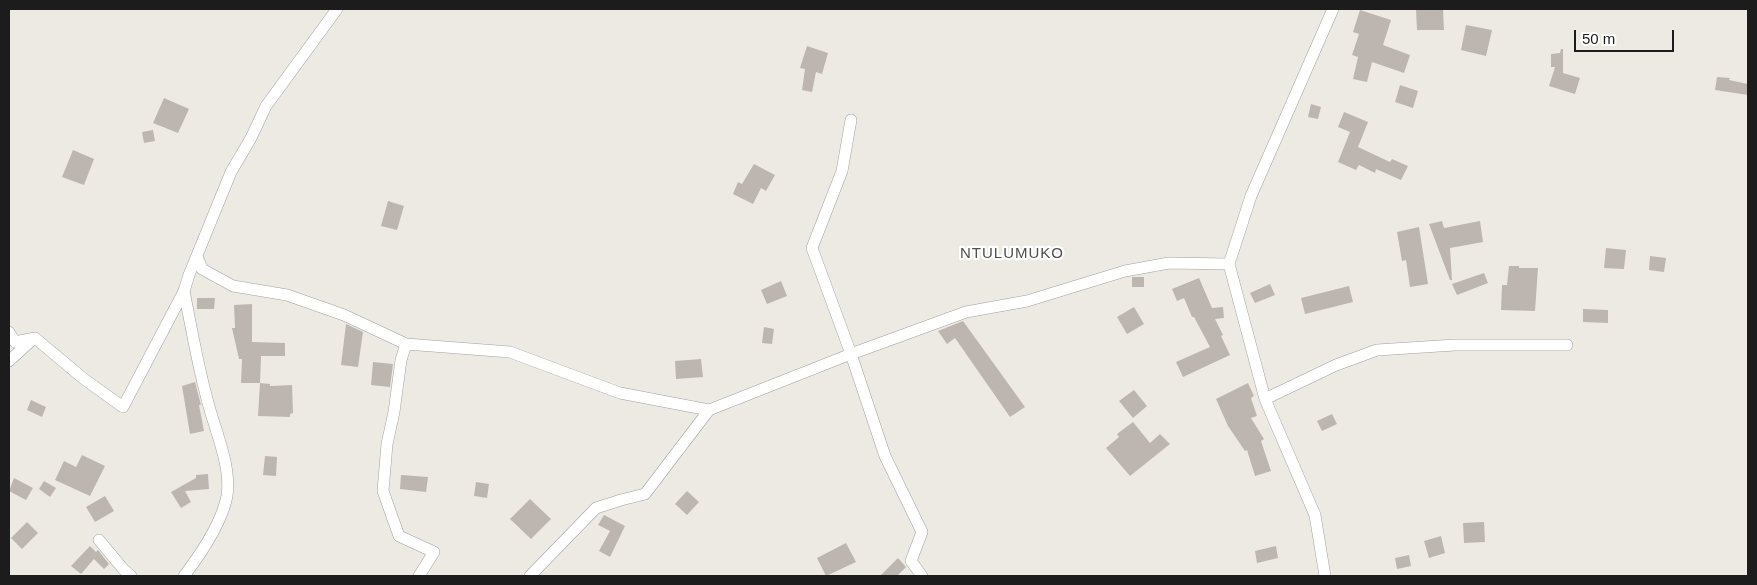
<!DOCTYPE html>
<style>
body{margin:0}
#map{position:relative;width:1757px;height:585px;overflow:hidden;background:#edeae3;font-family:Arial,sans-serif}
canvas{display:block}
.frame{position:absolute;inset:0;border:10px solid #1c1c1c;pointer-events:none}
.scale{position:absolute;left:1574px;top:30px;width:100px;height:22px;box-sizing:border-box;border:2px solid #1c1c1c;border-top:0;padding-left:6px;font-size:15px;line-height:18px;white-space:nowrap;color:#1c1c1c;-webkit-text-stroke:4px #fff;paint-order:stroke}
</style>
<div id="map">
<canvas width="1757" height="585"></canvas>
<div class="frame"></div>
<div class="scale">50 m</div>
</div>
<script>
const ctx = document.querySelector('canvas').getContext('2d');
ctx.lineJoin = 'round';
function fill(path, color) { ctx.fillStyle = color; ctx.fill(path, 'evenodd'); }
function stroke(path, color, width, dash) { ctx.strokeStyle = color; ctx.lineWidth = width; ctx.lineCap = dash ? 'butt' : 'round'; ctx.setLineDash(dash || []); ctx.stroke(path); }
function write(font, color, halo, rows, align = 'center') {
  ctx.font = font + ' Arial,sans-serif'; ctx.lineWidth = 4.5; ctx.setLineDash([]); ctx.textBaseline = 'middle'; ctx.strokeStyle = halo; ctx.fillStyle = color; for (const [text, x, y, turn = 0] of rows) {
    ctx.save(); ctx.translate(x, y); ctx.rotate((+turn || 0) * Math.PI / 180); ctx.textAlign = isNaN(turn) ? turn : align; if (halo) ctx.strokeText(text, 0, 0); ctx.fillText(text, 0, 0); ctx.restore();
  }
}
const building = new Path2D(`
 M1416,9h27l1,21h-27z
 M1360,10l31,10 -8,25 27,10 -6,18 -32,-11 -5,20 -14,-3 5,-22 -6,-2 7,-21 -6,-2z
 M1466,25l26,5 -6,26 -25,-6z
 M807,46l21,7 -6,21 -6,-2 -4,20 -10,-2 3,-21 -5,-1z
 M1561,49h2v24l17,5 -5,16 -26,-8 6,-19h-4v-13l9,-1z
 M1717,77l13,1 -1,2 19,4v11l-33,-5z
 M1400,85l18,6 -5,17 -18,-6z
 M164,98l25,11 -11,24 -25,-10z
 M1311,104l10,3 -3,12 -10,-2z
 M1344,112l24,10 -10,25 32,15 2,-3 16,7 -7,14 -25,-11 -1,4 -16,-8 -3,5 -18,-8 12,-30 -12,-5z
 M153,130l2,11 -11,2 -2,-11z
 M73,150l21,9 -10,26 -22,-8z
 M754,164l21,11 -9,16 -5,-3 -8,16 -20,-10 5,-12 4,2z
 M388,201l16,5 -7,24 -16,-4z
 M1442,221l2,7 36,-7 3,21 -33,6 2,32h-2l-21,-56z
 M1419,227l9,57 -18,3 -4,-27 -4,1 -5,-29z
 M1606,248l20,2 -2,19 -20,-1z
 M1650,256l16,2 -2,14 -15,-2z
 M1509,266h10v2h19l-3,43 -34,-1 1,-25h5z
 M1484,273l4,10 -31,12 -5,-11z
 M1132,277h12v10h-12z
 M1199,278l13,30 11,-1 1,11 -9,1 8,16 -2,1 9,19 -47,22 -7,-15 34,-15 -16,-30h-2l-8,-19 -7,3 -5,-12z
 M781,281l6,15 -20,8 -6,-14z
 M1270,284l5,11 -20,8 -5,-10z
 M1349,286l4,16 -48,12 -4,-16z
 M197,298h18l-1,11h-17z
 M252,304v38l33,1v13h-24l-1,27 10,1v2l22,-1 1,28 -3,1v3l-32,-1 2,-33h-19l1,-24h-3l-7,-31h3l-1,-23z
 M1134,307l10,17 -17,10 -10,-17z
 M1583,309l25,1v13l-25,-1z
 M963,321l62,86 -15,10 -55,-79 -8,6 -9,-13z
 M346,324l17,8 -5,35 -17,-2z
 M764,327l10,2 -2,15 -10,-1z
 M701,359l2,18 -27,2 -1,-18z
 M373,362l20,2 -3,23 -19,-2z
 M195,382l6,23h-2l5,26 -14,3 -8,-48z
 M1248,383l6,13 -3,2 6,18 -6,2 13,21 -3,2 10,30 -16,5 -8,-26 -2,1 -17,-25 -12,-27z
 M1134,390l13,16 -14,12 -14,-17z
 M31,400l15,7 -4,10 -15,-7z
 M1332,414l5,10 -15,7 -5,-10z
 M1133,422l17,21 10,-9 10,10 -40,32 -24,-28 13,-11 -2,-3z
 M82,455l23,11 -15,30 -35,-16 9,-19 12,6z
 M265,456l12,1 -1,19 -13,-1z
 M208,474l1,15 -24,2 6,11 -10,6 -10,-16 25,-14v-3z
 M401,475l27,2 -2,15 -26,-3z
 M14,478l19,10 -7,12 -17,-9z
 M44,481l12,7 -6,9 -11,-8z
 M476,482l13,2 -2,14 -13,-2z
 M687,491l12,11 -12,13 -12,-11z
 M105,496l9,15 -19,11 -9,-15z
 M530,499l21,20 -20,20 -21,-20z
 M604,515l21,11 -15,31 -11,-6 11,-20 -12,-6z
 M27,522l11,11 -16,16 -11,-11z
 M1484,522l1,20 -21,1 -1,-20z
 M1441,536l4,17 -16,5 -5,-17z
 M846,543l10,19 -30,14 -9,-18z
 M90,546l6,6 2,-2 11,14 -5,5 -10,-10 -13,15 -10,-8z
 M1276,546l2,12 -21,5 -2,-12z
 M1409,555l2,11 -14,3 -2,-11z
 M898,558l8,9 -9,9h-17z`);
const street = new Path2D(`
 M851,120l-9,51 -30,77 39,106 34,102 37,76 -11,29 11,15
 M197,256l5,13 31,17 54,9 57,20 62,29 104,8 110,41 89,17
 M9,332l6,10 20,-4 49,41 39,28 61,-116
 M406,344l-5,16 -7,52 -7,32 -4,47 16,45 35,16 -15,24
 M9,361l24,-22
 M1265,399l71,-34 41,-15 78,-5h112
 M99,540l25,30 7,6
 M184,576c16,-21 38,-54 43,-80 5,-31 -14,-70 -21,-101 -9,-34 -15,-69 -22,-104l5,-16 42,-103 20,-34 15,-32 71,-97
 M530,576l66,-68 25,-8 24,-6 64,-84 142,-56 115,-42 61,-11 98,-30 44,-8 60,1
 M1325,576l-10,-61 -50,-116 -36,-135 22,-68 82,-187`);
const quarterNames = [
 ["NTULUMUKO",1012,254]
];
fill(building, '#bdb6b0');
stroke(street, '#a0a0a0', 12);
stroke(street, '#fff', 11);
ctx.letterSpacing = '1px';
write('15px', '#4f4f4f', '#fff', quarterNames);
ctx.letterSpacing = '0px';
</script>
